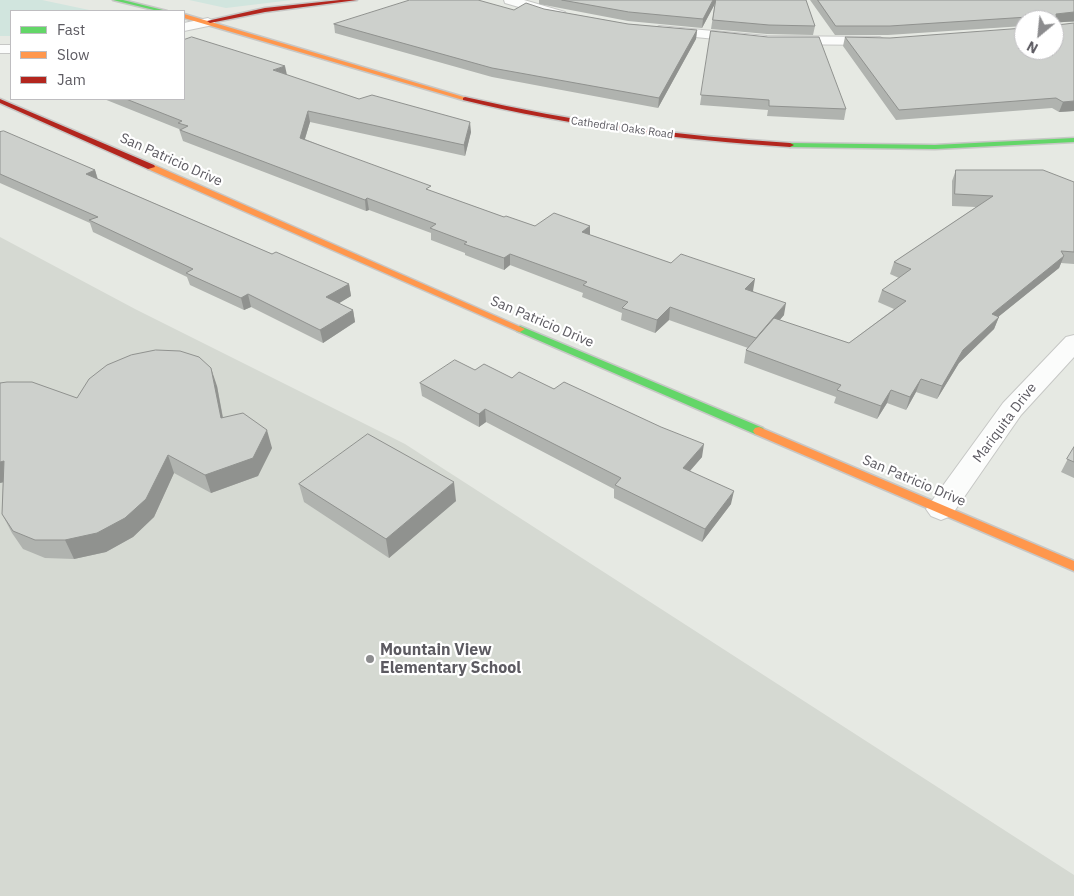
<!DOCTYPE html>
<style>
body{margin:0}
#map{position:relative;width:1074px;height:896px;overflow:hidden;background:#e6e9e3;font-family:"IBM Plex Sans",sans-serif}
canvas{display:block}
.legend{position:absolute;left:10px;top:10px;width:175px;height:90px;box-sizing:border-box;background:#fff;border:1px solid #bebdc0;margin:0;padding:6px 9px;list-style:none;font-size:15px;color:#5c5a61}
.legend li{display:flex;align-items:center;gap:10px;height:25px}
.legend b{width:25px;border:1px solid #bebdc0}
.north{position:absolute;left:1014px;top:10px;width:50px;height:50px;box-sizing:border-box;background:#fff;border:1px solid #bebdc0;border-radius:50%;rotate:208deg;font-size:14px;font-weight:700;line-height:20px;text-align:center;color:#5c5a61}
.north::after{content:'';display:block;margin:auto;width:18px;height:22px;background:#8c8c8e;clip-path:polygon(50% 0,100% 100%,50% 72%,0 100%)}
</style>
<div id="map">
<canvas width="1074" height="896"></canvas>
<ul class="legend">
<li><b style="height:6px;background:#63d668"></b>Fast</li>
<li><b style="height:6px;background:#ff974d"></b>Slow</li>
<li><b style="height:6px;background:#b3261e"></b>Jam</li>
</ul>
<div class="north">N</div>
</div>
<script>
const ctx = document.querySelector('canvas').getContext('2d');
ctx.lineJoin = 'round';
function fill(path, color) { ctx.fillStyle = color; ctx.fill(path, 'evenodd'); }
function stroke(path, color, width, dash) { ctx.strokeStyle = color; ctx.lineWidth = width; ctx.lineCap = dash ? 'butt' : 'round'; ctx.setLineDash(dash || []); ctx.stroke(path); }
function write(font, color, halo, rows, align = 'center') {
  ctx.font = font + ' "IBM Plex Sans",sans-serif'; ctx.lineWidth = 4.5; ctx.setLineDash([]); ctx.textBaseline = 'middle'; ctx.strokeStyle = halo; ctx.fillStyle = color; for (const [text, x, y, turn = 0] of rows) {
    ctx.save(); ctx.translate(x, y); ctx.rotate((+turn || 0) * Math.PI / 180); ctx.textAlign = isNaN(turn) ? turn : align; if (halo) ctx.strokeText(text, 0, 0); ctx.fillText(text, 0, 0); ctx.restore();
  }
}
const education = new Path2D(`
 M0,237l135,72 270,135 669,431v21h-1074z`);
const green = new Path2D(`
 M0,0h42l52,11h-83v25h-11z
 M189,0h103l-66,8z`);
const street = new Path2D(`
 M504,0h20l41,12 2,3 -7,4 -55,-16z
 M208,18l7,4 -2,3 -29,6v-8z
 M659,26l108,10 113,1 7,4 -7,4 -113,-1 -113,-11 -2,-3z
 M0,45h11v8h-11z
 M1074,335v22l-53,58 -70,101 -10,4 -10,-4 -5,-7 5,-7 72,-99 63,-66z`);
const fast = new Path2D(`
 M113,0h10l44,11h-9z
 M1074,138v4l-139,7 -145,-2 -4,-2 4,-2 145,2z
 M520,326l243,102 2,3 -6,4 -4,-1 -238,-103 -2,-2z`);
const slow = new Path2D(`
 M184,14l283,84 1,1 -5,1 -279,-82z
 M148,165h6l371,164 -5,3 -3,-1 -369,-162z
 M759,427l315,134v10l-319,-137 -2,-3 2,-3z`);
const jam = new Path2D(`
 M340,0h17l-92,12 -55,11 -3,-2 58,-13z
 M465,97c107,25 215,39 325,46l4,2 -4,2c-110,-7 -220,-21 -327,-47v-2z
 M0,99l154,66 1,2 -7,2 -148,-66z`);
const wall = new Path2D(`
 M539,0h267l9,26 -2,9 -46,-1 -56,-5 4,-26 -13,25 -74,-7 -89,-17z
 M810,0h264v22h-17l17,89 -15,1 -7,-4 -156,12 -53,-74 2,-9 179,13 30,-30h-30v6l-136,9h-53z
 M544,9l84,15 69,6 -1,9 -38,69 -166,-31 -157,-44 -1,-9 180,-14z
 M711,31l135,78 -2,11 -77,-4 1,-6 -68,-5z
 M287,75l72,24 112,33 -6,24 -155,-34 -5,17 126,52 73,26 31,9h55v9l81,28 82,28 31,24 -5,5 70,23 45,-34 -16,-7 4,-12 17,-12 -9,-4 4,-12 82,-55 -24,-1v-25l4,-11 118,12v82l-13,-1 -2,5 -60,48 -5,13 -35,34 -22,36 -21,-7 -10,18 -19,-7 -10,16 -43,-16 2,-6 -92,-34 2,-13 2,-2 -79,-28 -14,13 -34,-13 1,-7 -40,-16 1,-4 -73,-28 -6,5 -39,-15v-2l-34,-13v-7l-62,-23 -3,1 -183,-70 -4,-12 -75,-30h80z
 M0,132l95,38 3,9 174,75 77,30 2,12 -13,7 15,7 2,12 -32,21 -72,-36 -7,3 -54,-25 -3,-8 -94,-45 -3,-9 -90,-40z
 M475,370l37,8 42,11 148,68 -12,14 41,33 -29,38 -88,-44v-9l-128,-67 -7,5 -57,-31 -2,-13z
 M217,386l6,31 49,31 -14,28 -47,17 -37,-20 -20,44 -21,20 -27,15 -32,7 -29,-1 -22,-9 -11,-16 -10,-19 1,-32 -3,1 77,-85z
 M1074,447v31l-13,-6z
 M299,484l157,17 -67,57 -85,-56z`);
const shadedWall = new Path2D(`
 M713,0h3v2l-14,26 1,-9z
 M1074,12v9l-20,2 2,-9z
 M697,30l-1,9 -38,69 1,-10z
 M285,66l2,9 -14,-5z
 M1074,101v10l-15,1 4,-10z
 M308,111l2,11 -8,26 -2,-10z
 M470,122l1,10 -6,24 -1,-11z
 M95,170l3,11 -12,-7z
 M367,198l2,12 -3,1 -1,-11z
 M590,226v11l-8,-5z
 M510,254v11l-6,5v-12z
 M1064,256l-5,12 -72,58 5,-12z
 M755,279l-2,12 -10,10 2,-12z
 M349,284l2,12 -23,14 -2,-13z
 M248,294l3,13 -7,3 -3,-12z
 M786,303l-2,12 -30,36 2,-13z
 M670,307l-1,13 -14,13 2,-13z
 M353,310l2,12 -32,21 -3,-13z
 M999,317l-5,12 -35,34 -22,36 5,-13 21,-36z
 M211,368l6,18 9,50 -5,-18z
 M921,379l-5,13 -10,18 4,-13z
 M891,390l-4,13 -10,16 4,-13z
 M485,409l1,13 -7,5v-13z
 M267,430l5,18 -14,28 -47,17 -6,-18z
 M704,444l-2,13 -21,24 2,-13z
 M168,455l6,18 -20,44 -21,20 -27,15 -32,7 -9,-19z
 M4,461l10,19 -14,3v-21z
 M454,482l2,19 -67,57 -3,-19z
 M734,491l-3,13 -29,38 3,-13z`);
const building = new Path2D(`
 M410,0h68l36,10 12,-7 18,6 84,15 69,6 -38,68 -167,-30 -158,-44z
 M562,0h151l-10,19 -74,-7z
 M716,0h90l9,26 -46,-1 -56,-5z
 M818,0h256v12l-18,2 1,11 17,-2v78l-11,1 -7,-4 -157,12 -54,-73 45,1 134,-10v22h30v-30h-26v-3l-138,9h-54z
 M711,31l57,6h51l27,72 -77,-3v-6l-68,-5z
 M192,37l93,29 -12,4 86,29 13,-4 98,27 -6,23 -156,-34 -8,27 131,48 -5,3 78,28 2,-1 29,10 19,-13 36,13 -8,6 89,31 10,-9 74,25 -10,10 41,14 -30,35 -86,-31 -13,13 -35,-12 6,-6 -45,-17 4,-3 -77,-28 -6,4 -40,-14 3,-2 -37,-14 6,-4 -69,-26 -2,2 -185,-70 8,-4 -10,-3 4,-2 -56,-22h58v-59z
 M4,131l91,39 -9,4 186,80 4,-2 73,32 -23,13 27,13 -33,20 -72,-36 -7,4 -55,-25 7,-4 -104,-49 9,-3 -98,-43v-42z
 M956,170h87l31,12v70l-13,-1 3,5 -72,58 7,3 -36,33 -21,36 -21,-7 -11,18 -19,-7 -10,16 -44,-16 4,-5 -95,-35 28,-32 75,25 57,-42 -24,-11 29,-21 -17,-7 99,-66 -38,-2z
 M156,350l24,1 19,6 12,11 10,50 22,-5 24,17 -14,28 -48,17 -37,-20 -22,44 -21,19 -28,15 -32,7h-30l-22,-9 -11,-17 2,-53 -4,1v-79l7,-1h25l45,16 12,-19 18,-14 24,-10z
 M455,360l20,10 9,-6 28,14 7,-6 35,17 10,-7 97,45 43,17 -21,24 51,23 -29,38 -90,-44 6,-7 -136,-69 -6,5 -59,-31z
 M368,434l86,48 -68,57 -87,-55z
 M1074,447v15l-7,-3z`);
const markers = [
 [370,659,5,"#8c8c8e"]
];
const farStreetnames = [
 ["Cathedral Oaks Road",622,128,8]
];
const streetNames = [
 ["San Patricio Drive",171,160,24],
 ["San Patricio Drive",542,322,23],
 ["Mariquita Drive",1005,423,-53],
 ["San Patricio Drive",914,481,23]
];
const nearPoinames = [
 ["Mountain View",380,650],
 ["Elementary School",380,668]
];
fill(education, '#d5d9d2');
fill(green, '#d1e5de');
stroke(street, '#c6c7c5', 2);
stroke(fast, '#c7c7c6', 3);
stroke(slow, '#c7c7c6', 3);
stroke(jam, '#c7c7c6', 3);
fill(street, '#fbfcfb');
fill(fast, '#63d668');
fill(slow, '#ff974d');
fill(jam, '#b3261e');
fill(wall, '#b0b3af');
fill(shadedWall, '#90928f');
fill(building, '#cdd0cc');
stroke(building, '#90928f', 1);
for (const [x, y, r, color] of markers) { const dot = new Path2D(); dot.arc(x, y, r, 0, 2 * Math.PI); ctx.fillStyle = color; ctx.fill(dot); stroke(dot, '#fff', 2); }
write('11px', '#5c5a61', '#fff', farStreetnames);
write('14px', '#5c5a61', '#fff', streetNames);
write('bold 16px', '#5c5a61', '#fff', nearPoinames, 'left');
</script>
